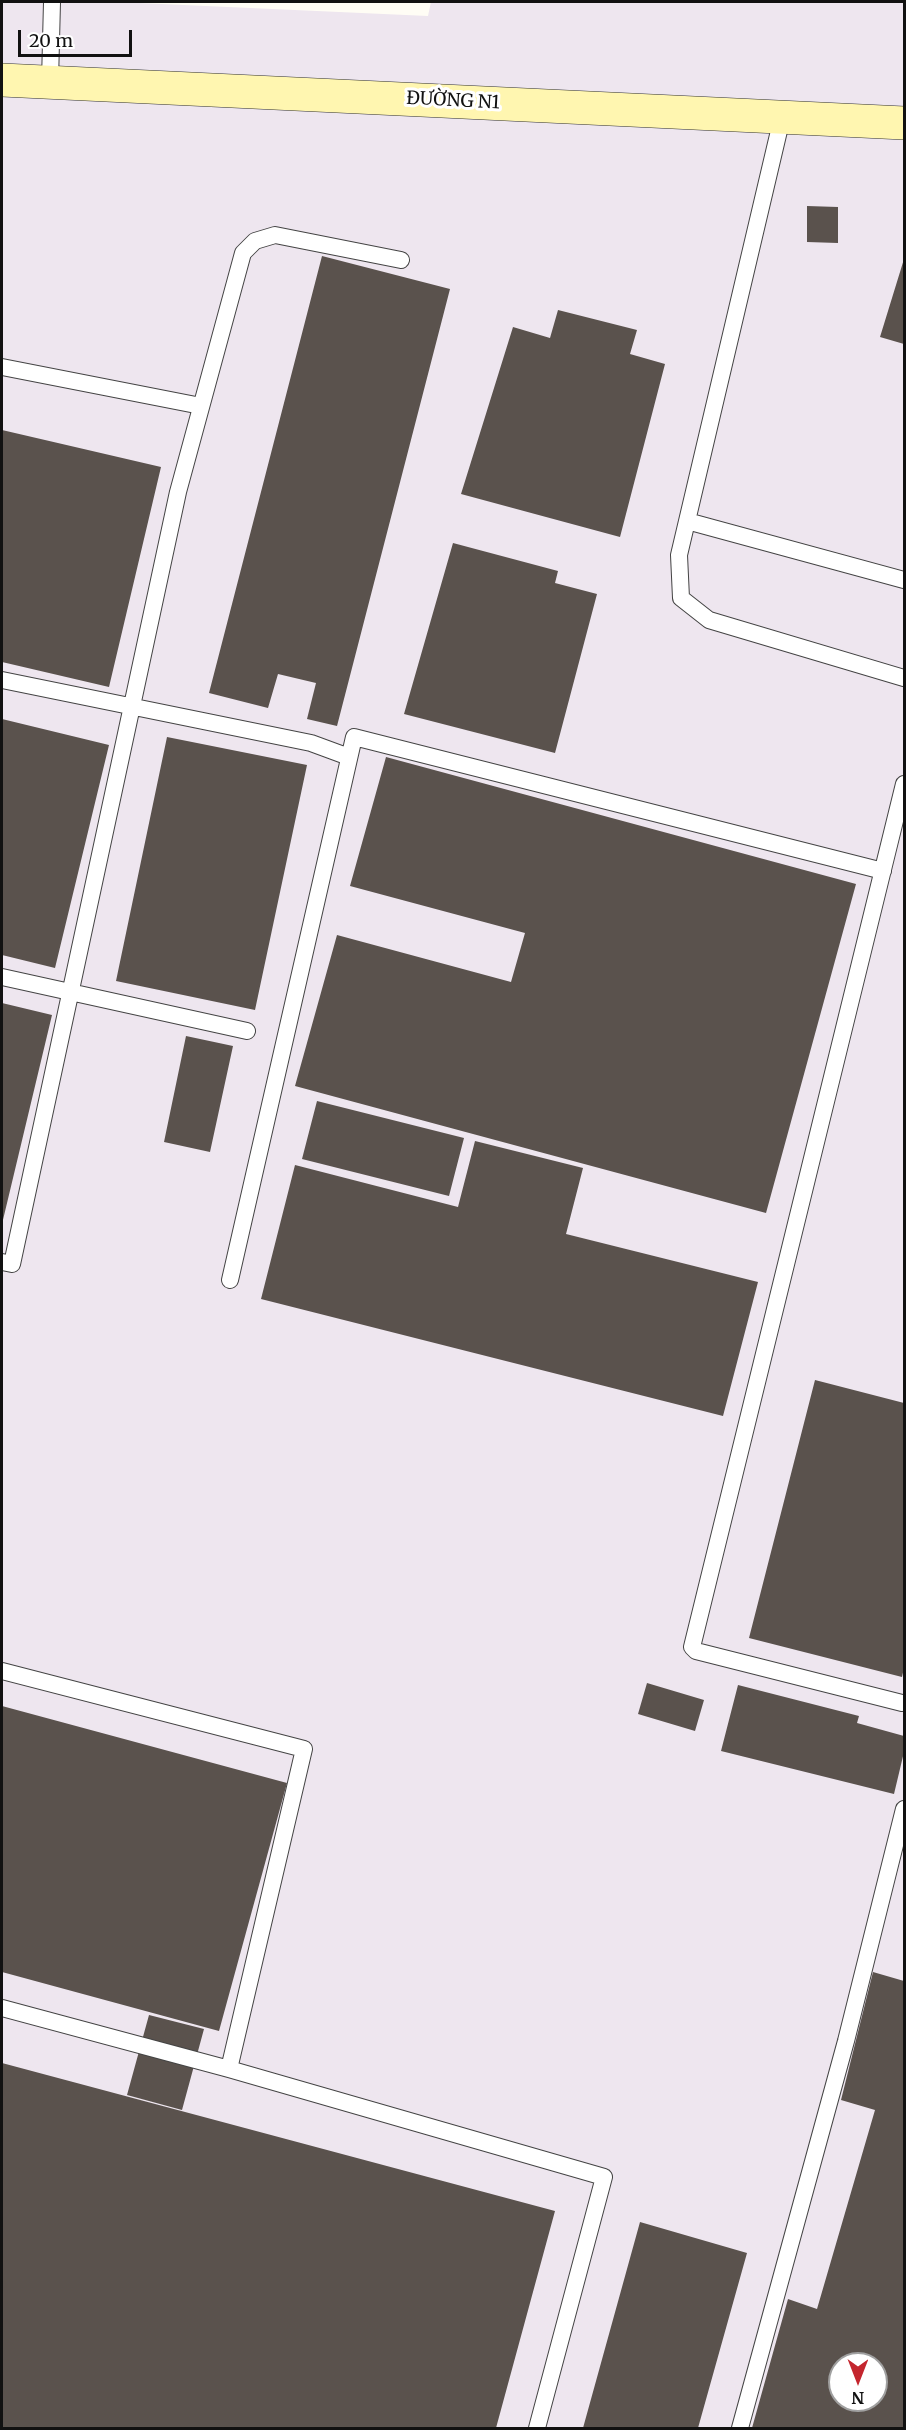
<!DOCTYPE html>
<meta charset="utf-8">
<style>
body{margin:0}
#map{position:relative;width:906px;height:2430px;overflow:hidden;background:#fffdf5;font-family:Merriweather,serif}
canvas{display:block}
.frame{position:absolute;inset:0;border:3px solid #111;pointer-events:none}
.north{position:absolute;left:828px;top:2352px;width:60px;height:60px;box-sizing:border-box;background:#fff;border:2px solid #a0a0a0;border-radius:50%;rotate:180deg;font-size:16px;font-weight:700;line-height:24px;text-align:center;color:#111}
.north::after{content:'';display:block;margin:auto;width:21px;height:27px;background:#c4262e;clip-path:polygon(50% 0,100% 100%,50% 72%,0 100%)}
.scale{position:absolute;left:18px;top:30px;width:114px;height:27px;box-sizing:border-box;border:3px solid #111;border-top:0;padding-left:8px;font-size:18px;line-height:21px;white-space:nowrap;color:#111;-webkit-text-stroke:4px #fff;paint-order:stroke}
</style>
<div id="map">
<canvas width="906" height="2430"></canvas>
<div class="frame"></div>
<div class="north">N</div>
<div class="scale">20 m</div>
</div>
<script>
const ctx = document.querySelector('canvas').getContext('2d');
ctx.lineJoin = 'round';
function fill(path, color) { ctx.fillStyle = color; ctx.fill(path, 'evenodd'); }
function stroke(path, color, width, dash) { ctx.strokeStyle = color; ctx.lineWidth = width; ctx.lineCap = dash ? 'butt' : 'round'; ctx.setLineDash(dash || []); ctx.stroke(path); }
function write(font, color, halo, rows, align = 'center') {
  ctx.font = font + ' Merriweather,serif'; ctx.lineWidth = 6; ctx.setLineDash([]); ctx.textBaseline = 'middle'; ctx.strokeStyle = halo; ctx.fillStyle = color; for (const [text, x, y, turn = 0] of rows) {
    ctx.save(); ctx.translate(x, y); ctx.rotate((+turn || 0) * Math.PI / 180); ctx.textAlign = isNaN(turn) ? turn : align; if (halo) ctx.strokeText(text, 0, 0); ctx.fillText(text, 0, 0); ctx.restore();
  }
}
const industrial = new Path2D(`
 M2,2h115l311,14 3,-14h473v2426h-902zM840,2364h36v36h-36z`);
const building = new Path2D(`
 M807,206l31,1v36l-31,-1z
 M322,256l128,33 -113,437 -30,-7 9,-36 -38,-9 -10,34 -59,-15z
 M904,259v85l-24,-7z
 M558,310l79,20 -7,24 35,10 -45,173 -159,-43 52,-167 37,11z
 M2,430l159,37 -52,220 -107,-25z
 M453,543l105,28 -3,12 42,11 -42,159 -151,-39z
 M2,719l107,26 -54,223 -53,-13z
 M167,737l140,28 -52,245 -139,-29z
 M386,757l470,127 -90,329 -471,-127 42,-151 174,47 14,-49 -175,-47z
 M2,1003l50,12 -50,209z
 M186,1036l47,10 -23,106 -46,-10z
 M317,1101l147,37 -15,58 -147,-37z
 M475,1141l108,27 -17,66 192,48 -35,134 -462,-117 34,-134 163,42z
 M815,1380l89,23v265l-2,9 -153,-39z
 M647,1683l57,17 -9,31 -57,-17z
 M738,1685l121,31 -2,7 47,13v16l-10,42 -173,-43z
 M2,1706l285,77 -68,248 -217,-59z
 M873,1972l31,9v447h-152l36,-129 29,10 58,-199 -34,-10zM840,2364h36v36h-36z
 M149,2015l55,14 -22,81 -55,-15z
 M2,2063l553,148 -59,217h-494z
 M640,2222l107,31 -49,175h-115z`);
const lane = new Path2D(`
 M50,81l2,-79
 M782,118l-103,437 2,43 28,22 195,58
 M2,367l199,39
 M687,521l217,59
 M2,680l309,63 38,14
 M2,977l245,54
 M2,1262l10,2 166,-772 65,-239 12,-12 20,-6 126,25
 M230,1280l124,-543 529,134
 M2,1671l302,78 -75,320
 M902,1703l-206,-52 -4,-4 212,-863
 M2,2008l227,61 375,108 -67,251
 M740,2428l106,-387 58,-232`);
const secondary = new Path2D(`
 M2,80l902,43`);
const streetNames = [
 ["ĐƯỜNG N1",453,101,3]
];
fill(industrial, '#eee6ef');
fill(building, '#5a524d');
stroke(lane, '#444', 18);
stroke(secondary, '#333', 34);
stroke(lane, '#fff', 16);
stroke(secondary, '#fff6b0', 33);
write('18px', '#111', '#fff', streetNames);
</script>
